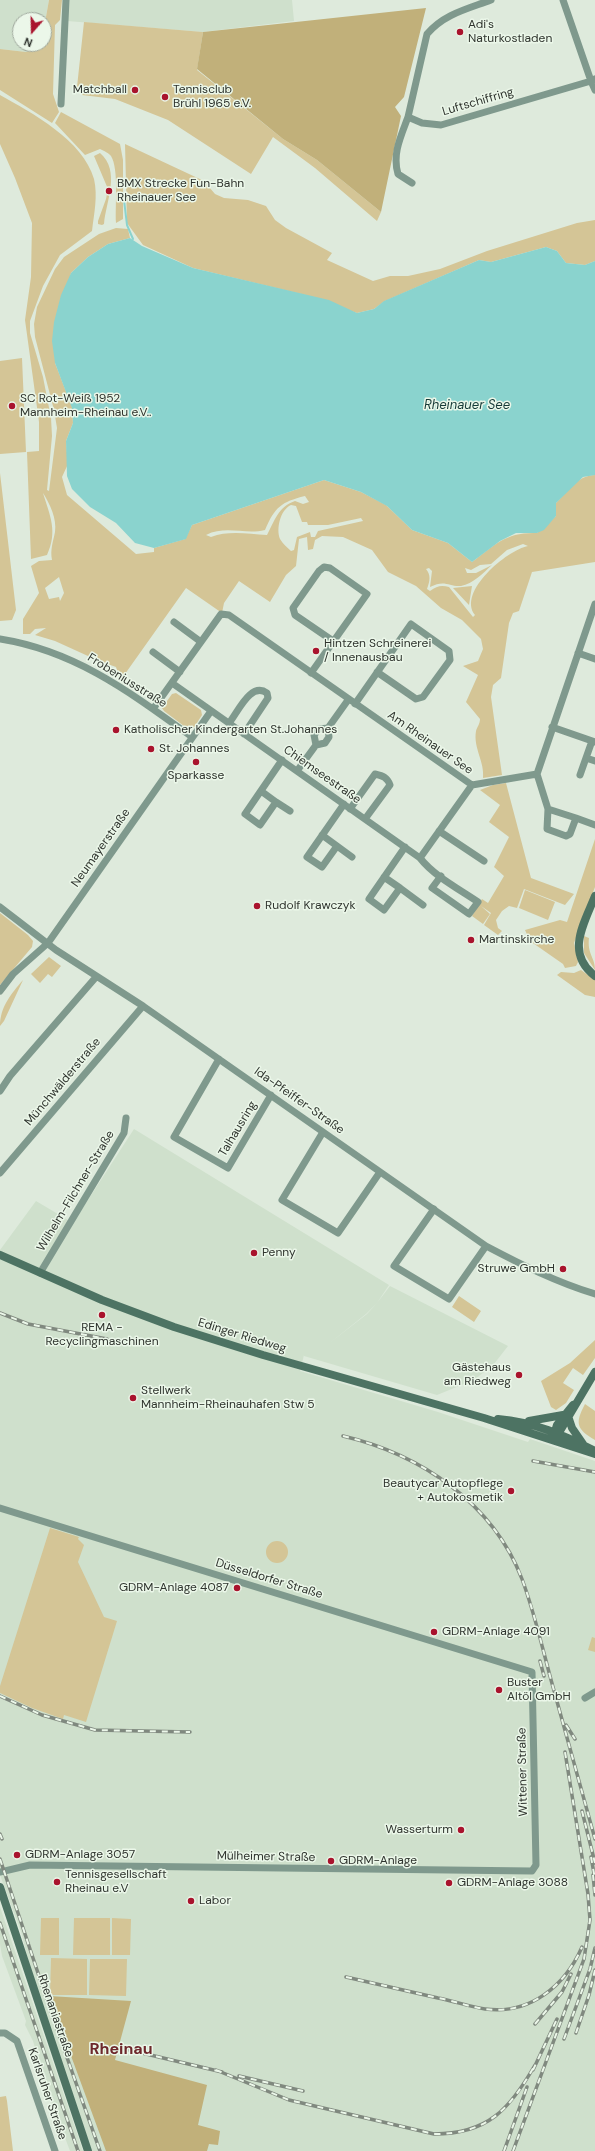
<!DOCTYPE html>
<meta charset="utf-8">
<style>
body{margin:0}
#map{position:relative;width:595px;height:2151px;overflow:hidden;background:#deeadc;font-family:"DM Sans",sans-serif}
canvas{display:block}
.north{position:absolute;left:12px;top:12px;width:40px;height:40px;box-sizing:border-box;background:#ebf7e9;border:1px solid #a0a99e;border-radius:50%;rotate:200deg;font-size:11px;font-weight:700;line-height:16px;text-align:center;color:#2f342e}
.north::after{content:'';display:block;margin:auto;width:14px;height:18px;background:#a9132d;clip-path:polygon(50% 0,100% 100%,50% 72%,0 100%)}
</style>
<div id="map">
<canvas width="595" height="2151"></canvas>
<div class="north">N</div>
</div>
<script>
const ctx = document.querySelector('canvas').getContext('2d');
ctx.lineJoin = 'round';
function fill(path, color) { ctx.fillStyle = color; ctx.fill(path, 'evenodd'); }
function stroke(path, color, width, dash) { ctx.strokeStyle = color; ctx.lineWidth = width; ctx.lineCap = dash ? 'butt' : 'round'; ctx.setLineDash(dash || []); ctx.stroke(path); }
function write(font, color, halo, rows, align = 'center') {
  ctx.font = font + ' "DM Sans",sans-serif'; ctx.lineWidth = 3; ctx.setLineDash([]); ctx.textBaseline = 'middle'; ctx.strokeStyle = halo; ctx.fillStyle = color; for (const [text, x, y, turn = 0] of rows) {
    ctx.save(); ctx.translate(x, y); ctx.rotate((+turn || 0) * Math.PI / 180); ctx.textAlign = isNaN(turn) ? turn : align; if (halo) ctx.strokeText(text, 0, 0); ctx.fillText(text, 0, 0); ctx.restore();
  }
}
const built = new Path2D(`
 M0,0h49l-5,28v-8h-24v24h17l-2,4 -9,4 -26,-3z
 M69,0h223l2,21 -91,11 -136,-11z
 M134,1129l255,156 -12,18 -11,11 -35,28 36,-28 10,-11 13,-17 118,60 -14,18 -20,16 -37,15 -133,-39v-1l-4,16 138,41 90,30 2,-3 65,22v690h-503l-60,-176 -11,-43 -21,-57v-625l36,-49 37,22z
 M0,1907l49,144 34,100h-13l-21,-56 -16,-54 -8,-16 1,-4 -24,-65 -2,-12z`);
const green = new Path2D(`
 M49,0h13l-2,20 -5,5 -2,69 6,18 -7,11 -52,-33v-41l26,3 9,-4 2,-4h7v-16z
 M84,22l119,10 -6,38 86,69 34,21 64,52 -4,9 -62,-53 -42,-31 -22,37 -83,-54 -53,-21 -33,-4 1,-7 -6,-1z
 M0,95c32,18 83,45 94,84 4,17 0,35 -2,52l-32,24 -17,31 -13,35v12l13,44 8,41 1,18 -5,54 2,1 8,-63 -3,-18 -19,-73 -1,-13 3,-17 18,-38 9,-12 35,-23 17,-6 12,1 2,9 -22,6 -20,13 -17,16 -16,90 17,44 1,16 -7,18 2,23 -6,13 5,18 69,59 18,-2v-4l31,-9 7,-14 132,-45 37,12 25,13 26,25 36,13 24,19c24,-18 34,-30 65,-29l19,-17v-13c11,-11 22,-28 39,-28v87l-63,10 -13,39 -6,2 -4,10 -8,55 -8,7 -2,12 11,78 -19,3c2,-16 -10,-30 -7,-47 1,-4 4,-7 4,-12l-14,-17 12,-27 -15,-9 15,-5 5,-12 -2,-10 -19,-19 -21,-12 -25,-22 -28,-14 -16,-22 -29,-13 -21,-1 -7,4 -2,9 -5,1 -1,-13 -8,2 -3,27 -10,9 -16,27 -31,-21 -15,22 -2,10 -36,-25 -66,93 -4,-14 -17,-6 -44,-20 -20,-6 11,-7 -11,1 -5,5h-7v-15l16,-26 -8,-27 8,-5 13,-1c-2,-10 1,-18 3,-28 2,-13 -5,-28 -12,-39 7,23 15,38 4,62l-16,4 -4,-107 12,-1v-29l-14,-102 6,-43 1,-54 -17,-45 -15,-34zM305,496l4,6 -6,2 -8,-3c-17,6 -20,19 -28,34 -19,-1 -38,-5 -56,2l-5,-2c20,-10 39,0 59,-5 10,-23 16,-28 40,-34zM291,505l5,1 6,16h5l1,3h20l33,-7 2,3 -45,10 -3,6h-4l-1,-5 -13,5 -3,13 -3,1c-4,-4 -8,-7 -11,-12 -4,-10 0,-29 11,-34zM523,544l5,2c-21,4 -71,46 -53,69l-2,2 -24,-30c-8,-2 -12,-1 -19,4l-3,-2c3,-8 4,-14 -1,-20l3,-1 3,3 -2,16c15,-8 19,0 31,-1 12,-2 22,-13 31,-21l-16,8h-9l-2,-5 6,2 9,-5 11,-1 16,-14zM59,577l5,16 -4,8 -1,-4 -10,2 -4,-11z
 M61,112l59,32 3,16v59l-7,4c-1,-18 3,-54 -5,-67 -2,-3 -7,-5 -11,-7l-15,6 -30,-32z
 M125,144l79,37 11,13 9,4 24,2 18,6 9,14 11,8 46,25 -5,7 46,21 17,-5h18l32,-7 47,-18 90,-28 18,-3v41l-10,4 -19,-2 -9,-12 -11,-4 -55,15 -12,-2 -94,41 -11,8 -17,4 -52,-18 -112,-27 -50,-23 -16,-22z
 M100,153c21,18 6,48 4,71l-2,1 -4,-1v-3l8,-22 2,-10 -14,-33z
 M22,358l4,94 -26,2v-93z
 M0,473l16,137 -4,10 -12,1z
 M472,586l-3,19 -16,-17z
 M176,693l25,17 1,5 -9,14h-5l-24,-18 -2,-3 10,-14z
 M506,783l25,95 43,16 -9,11 -41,-16 -7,19 -8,-2 -7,5 -6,9 2,8 4,3 -4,4 -14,-10 7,-12 -10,-7 9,8 -7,10 -11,-8 10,-17 6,4 16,-27 -10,-9 15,-30 -20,-15 11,-17 -20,-15 13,-5z
 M595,839v48l-21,56 4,19 -2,4 -11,2 -2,-4 -33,-23 -5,-11 35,-10 7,2z
 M525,890l30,12 -7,18 -29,-12z
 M0,913l28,22 5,6 -1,6 -32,38z
 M584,936l5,2c-2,16 6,19 6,32l-11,-17z
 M49,957l12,9 -9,11 -4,-3 -8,9 -9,-9z
 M581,970l14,10v17l-10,-2 -28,-20 4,-3 13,1z
 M23,980l-19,41 -4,5c0,-19 11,-32 23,-46z
 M459,1296l22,15 -7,11 -22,-15z
 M595,1340v18l-12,17 -10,-7 -10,15 11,7 -8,13 -10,7 -5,-3 -10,-26 29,-18z
 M585,1404l10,7v29c-19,-11 -20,-17 -10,-36z
 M50,1528l29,9 -1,2 6,6 -6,17 26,55 13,4 -31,101 -22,-7 -1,4 -31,-11 -32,-15v-7z
 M266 1552a11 11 0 1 1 22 0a11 11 0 1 1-22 0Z
 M592,1637l3,1v14l-7,-2z
 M41,1918h18v37h-19z
 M74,1918h36v37h-37z
 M112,1918l19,1 -1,36h-18z
 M51,1958l36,1v36h-37z
 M90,1959h37l-1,37 -37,-1z
 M6,2096l1,5 6,50h-13v-54z`);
const forest = new Path2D(`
 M426,8l-22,89 -9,10 6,9 -20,96 -64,-52 -34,-21 -86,-70 6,-37z
 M49,1996l82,5 -16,59 92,25 -9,40 22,6 -2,14 -9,-1 -2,7h-101z`);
const water = new Path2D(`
 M130,238l12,8 51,22 136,32 28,13 17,-4 10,-8 95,-41 12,2 55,-15 11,4 9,12 19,2 10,-4v214l-12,2 -27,26v13l-12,14 -7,3h-21l-16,8 -28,21 -24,-19 -36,-13 -25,-24 -26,-14 -37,-12 -132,45 -6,14 -32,9 -19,-5 -19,-20 -26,-16 -18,-18 -5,-13 -1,-35 7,-18 -1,-15 -17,-45 -3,-22 2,-19 7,-27 10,-22 17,-16 20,-13z`);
const stream = new Path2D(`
 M124,200l3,25 6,14`);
const street = new Path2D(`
 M491,0c-24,9 -47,14 -64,34l-19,83 14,6 19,2 150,-44 -28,-81
 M595,79l-4,2 4,9
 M61,104l5,-104
 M408,117c-7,19 -16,37 -10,57l14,9
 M174,622l27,20
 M0,639c76,12 131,54 192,98
 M153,652l27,20
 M578,653l17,6
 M311,673l56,-79 -37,-26 -6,-1 -5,4 -26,37 2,7 38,26
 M172,683l248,175 52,-73
 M355,704l56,-80 38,27 1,9 -27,37 -7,2 -39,-27
 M153,709l68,-95 8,1 243,170 65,-11 58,-170
 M229,723c9,-11 22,-42 38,-30l1,5 -24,36
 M552,727l43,15
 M316,745l-2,-10 5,-6 9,-1
 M586,758l9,3
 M297,771l19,-26 9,-2 4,-6 -1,-9 20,-28
 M537,774l11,35 -1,20 19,7 4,-2 6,-16 19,7
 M580,775l12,-34
 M261,791l15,11 -16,23 -15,-11 37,-54
 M276,802l14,9
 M350,809l25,-35c8,2 12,3 15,11l-25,34
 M548,809l28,9
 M439,831l45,30
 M322,835l15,11 -15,21 -15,-10 37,-53
 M337,846l15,11
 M405,847l-36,52 15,11 16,-22 23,17
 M420,858c14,18 39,31 58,44l-9,12 -37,-26 9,-12
 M384,877l16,11
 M0,907l56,43 87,56 343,240c36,19 70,36 109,48
 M0,991l13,-17 35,-31 163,-232
 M219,1059l-45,78 54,31 43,-73
 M0,1091l10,-15 86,-99
 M323,1132l-41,68 56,33 42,-61
 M0,1173l143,-167
 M434,1209l-40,57 55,33 37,-53
 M40,1273l84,-140 2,-15
 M0,1508l532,164 4,193 -4,6 -502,-6 -30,7
 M585,1698l10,-6
 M0,2033h5l12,8 38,110`);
const secondary = new Path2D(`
 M595,896c-11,28 -30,57 0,80
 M0,1255l102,45 72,27 89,28 221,63 111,36
 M498,1419c36,3 65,16 97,32
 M569,1419l3,9 11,16
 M529,1421l34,-6
 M554,1435l3,-10 16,-20
 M557,1436l38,-64
 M0,1887l88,264`);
const rail = new Path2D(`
 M0,1313l28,11 79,15
 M343,1436c77,18 150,67 179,143 13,35 21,72 31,108 14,51 28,101 42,152
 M533,1461l62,11
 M540,1661l4,15
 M0,1696l42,19 53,15 95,2
 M566,1725l9,14
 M582,1811l13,52
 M0,1834l2,5
 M591,1857l4,22
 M0,1859l51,153 49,139
 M593,1875l2,20
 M0,1923l78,228
 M346,1977c31,7 61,14 92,21 16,3 32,9 47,11 45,6 80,-23 97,-62
 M535,2024l27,-32 9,-18
 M576,2033l13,-38 6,-25
 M564,2039l26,-70 5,-21
 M121,2048l101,24
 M216,2070l73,30 145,34c54,0 76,-25 101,-69
 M533,2070l24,-51
 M239,2076l64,15
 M504,2151l23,-64
 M513,2151l71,-192 6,-39 -2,-26 -23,-142`);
const markers = [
 [460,32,4,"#a9132d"],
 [135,90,4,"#a9132d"],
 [165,97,4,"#a9132d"],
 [109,191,4,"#a9132d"],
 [12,406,4,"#a9132d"],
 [316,651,4,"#a9132d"],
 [116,730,4,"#a9132d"],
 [151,749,4,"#a9132d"],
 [196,762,4,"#a9132d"],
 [257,906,4,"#a9132d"],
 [471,940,4,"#a9132d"],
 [254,1253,4,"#a9132d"],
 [563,1269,4,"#a9132d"],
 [102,1315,4,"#a9132d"],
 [519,1375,4,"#a9132d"],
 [133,1398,4,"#a9132d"],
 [511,1491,4,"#a9132d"],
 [237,1588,4,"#a9132d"],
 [434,1632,4,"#a9132d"],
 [499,1690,4,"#a9132d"],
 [461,1830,4,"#a9132d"],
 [17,1855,4,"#a9132d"],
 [331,1861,4,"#a9132d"],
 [57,1882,4,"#a9132d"],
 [449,1883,4,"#a9132d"],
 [191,1901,4,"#a9132d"]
];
const poiNames = [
 ["Adi's",468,25],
 ["Naturkostladen",468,39],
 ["Matchball",127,90,"right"],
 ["Tennisclub",173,90],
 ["Brühl 1965 e.V.",173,104],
 ["BMX Strecke Fun-Bahn",117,184],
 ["Rheinauer See",117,198],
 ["SC Rot-Weiß 1952",20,399],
 ["Mannheim-Rheinau e.V..",20,413],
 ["Hintzen Schreinerei",324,644],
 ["/ Innenausbau",324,658],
 ["Katholischer Kindergarten St.Johannes",124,730],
 ["St. Johannes",159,749],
 ["Sparkasse",196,776,"center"],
 ["Rudolf Krawczyk",265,906],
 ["Martinskirche",479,940],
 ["Penny",262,1253],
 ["Struwe GmbH",555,1269,"right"],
 ["REMA -",102,1328,"center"],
 ["Recyclingmaschinen",102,1342,"center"],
 ["Gästehaus",511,1368,"right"],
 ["am Riedweg",511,1382,"right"],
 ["Stellwerk",141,1391],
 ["Mannheim-Rheinauhafen Stw 5",141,1405],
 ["Beautycar Autopflege",503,1484,"right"],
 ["+ Autokosmetik",503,1498,"right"],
 ["GDRM-Anlage 4087",229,1588,"right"],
 ["GDRM-Anlage 4091",442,1632],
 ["Buster",507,1683],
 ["Altöl GmbH",507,1697],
 ["Wasserturm",453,1830,"right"],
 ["GDRM-Anlage 3057",25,1855],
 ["GDRM-Anlage",339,1861],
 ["Tennisgesellschaft",65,1875],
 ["Rheinau e.V",65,1889],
 ["GDRM-Anlage 3088",457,1883],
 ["Labor",199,1901]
];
const streetNames = [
 ["Luftschiffring",478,102,-16],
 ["Frobeniusstraße",127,681,32],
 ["Am Rheinauer See",430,743,35],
 ["Chiemseestraße",322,775,35],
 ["Neumayerstraße",101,848,-55],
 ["Münchwälderstraße",63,1082,-50],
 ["Ida-Pfeiffer-Straße",299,1101,35],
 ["Talhausring",238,1129,-59],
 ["Wilhelm-Filchner-Straße",76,1191,-59],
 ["Edinger Riedweg",242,1336,17],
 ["Düsseldorfer Straße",269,1579,17],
 ["Wittener Straße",523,1772,-91],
 ["Mülheimer Straße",266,1857,1],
 ["Rhenaniastraße",55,2016,71],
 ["Karlsruher Straße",47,2094,71]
];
const waterNames = [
 ["Rheinauer See",467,406]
];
const districtNames = [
 ["Rheinau",121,2050]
];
fill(built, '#cfe0cc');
fill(green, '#d4c596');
fill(forest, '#c1b07a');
fill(water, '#8ad3ce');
stroke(stream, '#8ad3ce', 2);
stroke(street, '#7f998d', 7);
stroke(secondary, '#4d7363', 8);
stroke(rail, '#80897f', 3.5);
stroke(rail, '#ebf7e9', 2, [6]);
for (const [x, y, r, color] of markers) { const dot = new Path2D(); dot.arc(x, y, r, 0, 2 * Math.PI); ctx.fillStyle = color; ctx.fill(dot); stroke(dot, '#ebf7e9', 1.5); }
write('12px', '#2f342e', '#ebf7e9', poiNames, 'left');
write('12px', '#2f342e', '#ebf7e9', streetNames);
write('italic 13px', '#153a37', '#ebf7e9', waterNames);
write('bold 16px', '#6d272b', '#ebf7e9', districtNames);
</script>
